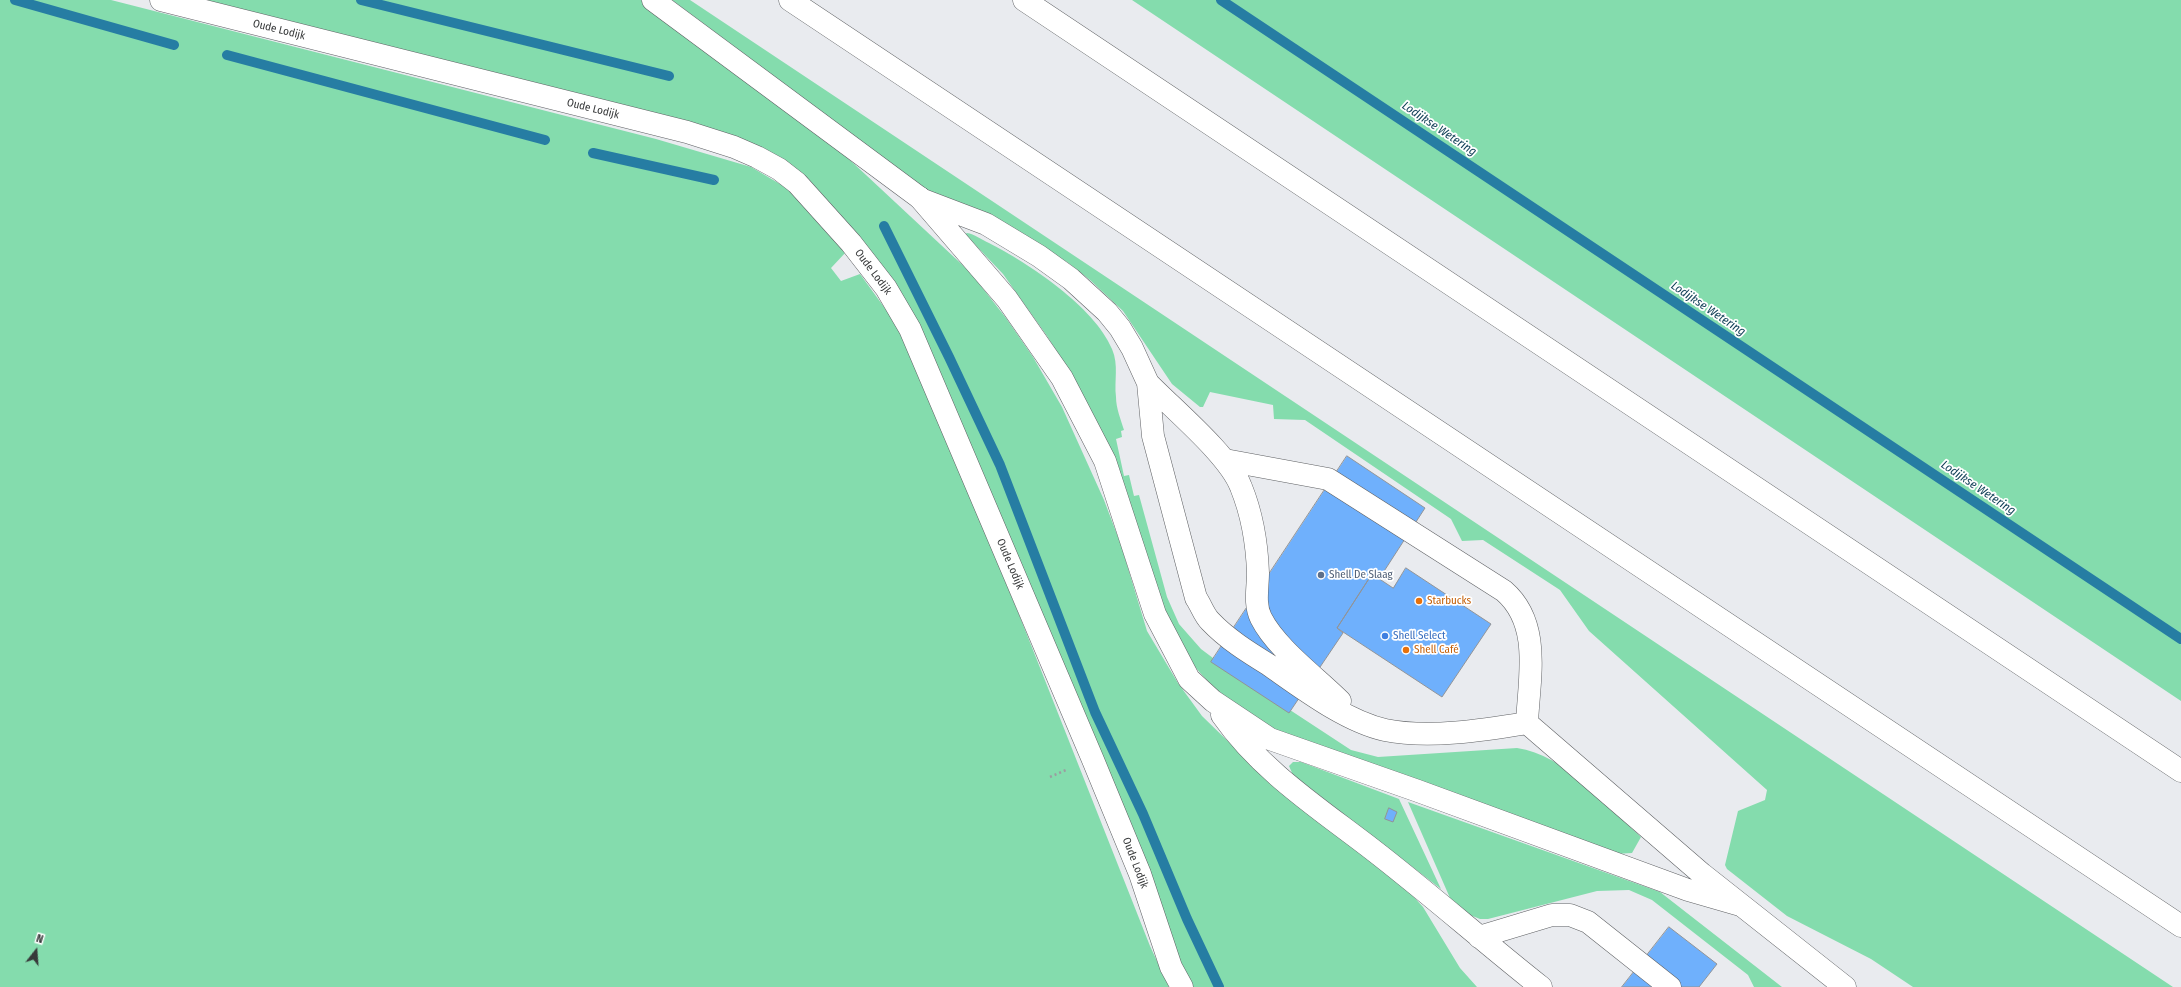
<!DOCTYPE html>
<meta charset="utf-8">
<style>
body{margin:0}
#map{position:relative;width:2181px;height:987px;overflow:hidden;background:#e9ebef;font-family:"Fira Sans Condensed",sans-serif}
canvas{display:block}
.north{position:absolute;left:16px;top:931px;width:40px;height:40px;-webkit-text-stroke:3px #fff;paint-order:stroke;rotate:17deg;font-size:11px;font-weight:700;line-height:16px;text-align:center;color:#37393a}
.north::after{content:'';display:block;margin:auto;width:14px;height:18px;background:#37393a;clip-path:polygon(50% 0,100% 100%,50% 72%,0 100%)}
</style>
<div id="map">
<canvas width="2181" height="987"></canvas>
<div class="north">N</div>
</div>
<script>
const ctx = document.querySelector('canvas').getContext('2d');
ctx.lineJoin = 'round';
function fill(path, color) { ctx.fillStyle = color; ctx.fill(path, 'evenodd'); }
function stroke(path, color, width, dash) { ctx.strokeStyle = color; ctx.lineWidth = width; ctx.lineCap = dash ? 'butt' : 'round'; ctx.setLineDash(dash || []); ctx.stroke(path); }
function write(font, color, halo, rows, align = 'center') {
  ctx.font = font + ' "Fira Sans Condensed",sans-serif'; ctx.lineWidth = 3.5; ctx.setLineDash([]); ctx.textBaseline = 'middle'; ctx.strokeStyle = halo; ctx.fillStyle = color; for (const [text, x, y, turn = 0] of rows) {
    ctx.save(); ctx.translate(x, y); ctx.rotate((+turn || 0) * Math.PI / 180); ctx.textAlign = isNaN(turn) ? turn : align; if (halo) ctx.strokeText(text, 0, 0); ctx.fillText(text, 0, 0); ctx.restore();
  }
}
const green = new Path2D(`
 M0,0h111l545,139 95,28 41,24 54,61 -15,16 10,13 19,-7 40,55 118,283 132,334 19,41h-1169z
 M192,0h449l195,147 134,125 36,46 27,39 29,50 42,93 17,45 26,86 31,52 24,33 73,71 84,64 53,44 11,12 37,61 17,19h-285l-30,-68 -233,-567 -149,-190z
 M672,0h18l1483,987h-260l-42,-28 -84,-43 -60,-47 -2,-4 13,-54 27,-11 2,-10 -178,-159 -29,-41 -77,-50 -21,1 -11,-22 -146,-99 -31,-1 -1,-14 -63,-13 -7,15h-3l-28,-23 -49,-73 -33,-31 -23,-18 -138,-70z
 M1132,0h1049v701z
 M967,233c7,1 15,7 22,10 39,20 106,64 123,106 7,16 2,32 4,48 0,11 5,23 8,33l-3,1 1,6 -6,2 8,37 5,-1 5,21 5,-1 28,102 12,27 22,25 28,21 122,80 27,7 139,-9c48,7 89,57 124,89l-9,16 -17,1 -349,-128c-41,-28 -64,-44 -91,-87l-108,-271 -20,-32 -44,-62 -38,-40z
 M1293,762h8l98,37 42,90 -148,-114 -4,-9z
 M1408,802l252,90 122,95h-28l-6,-12 -96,-75 -23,-10 -32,1 -109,28h-8l-10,-4 -20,-17z`);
const stream = new Path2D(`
 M15,0l159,45
 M361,0l308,76
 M1221,0l960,639
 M227,55l318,85
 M593,153l121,27
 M884,226l65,131 51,108 95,247 48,102 44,105 32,68`);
const building = new Path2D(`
 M1347,456l78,52 -46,71 -7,-5 -35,54 6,5 -54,80 -78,-51z
 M1406,568l85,56 -49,73 -105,-69 35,-54 21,14z
 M1389,808l8,4 -4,10 -8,-3z
 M1669,927l48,37 -18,23h-77z`);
const path = new Path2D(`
 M1050,777l16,-7`);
const minor = new Path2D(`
 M161,0l526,132 47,15 23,10 22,12 18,14 54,60 35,45 24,41 183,431 47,114 31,93 11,20
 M920,198l87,101 55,79 43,83 50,153 34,65 24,22 57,38 148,52 270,99 52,15
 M923,200l63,24 53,32 32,23 36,33 13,16 12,20 16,35 5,53 43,162c5,7 8,17 14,23 17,18 38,31 59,44 33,23 76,56 116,65 44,9 99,0 142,-7
 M1148,383c25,26 81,72 93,104 11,27 16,57 17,86 0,14 -4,31 3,45 15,30 55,59 79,83
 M1225,460l103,19 176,112c38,33 25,87 23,132
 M1222,715c39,56 98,94 151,135 57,44 111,92 168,137
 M1527,723l175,151 143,113
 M1479,937l73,-22h18l18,7 82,65`);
const highway = new Path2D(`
 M653,0l267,198
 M790,0l1391,926
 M1024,0l1157,771`);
const markers = [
 [1321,575,4,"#5c6f8a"],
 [1419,601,4,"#e8710a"],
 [1385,636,4,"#3f7fe0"],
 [1406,650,4,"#e8710a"]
];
const streetNames = [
 ["Oude Lodijk",279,30,14],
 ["Oude Lodijk",593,109,14],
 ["Oude Lodijk",873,272,53],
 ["Oude Lodijk",1010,564,67],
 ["Oude Lodijk",1135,863,69]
];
const serviceNames = [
 ["Shell De Slaag",1329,575]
];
const foodNames = [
 ["Starbucks",1427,601],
 ["Shell Café",1414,650]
];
const shopNames = [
 ["Shell Select",1393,636]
];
const waterNames = [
 ["Lodijkse Wetering",1439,129,34],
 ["Lodijkse Wetering",1708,309,34],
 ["Lodijkse Wetering",1978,488,34]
];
fill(green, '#84dcad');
stroke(stream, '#267da3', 10);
fill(building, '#6fb0fc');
stroke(building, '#929497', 1);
stroke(minor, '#5f6164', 23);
stroke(highway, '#5f6164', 23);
stroke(path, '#9b9da0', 2.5, [2, 3]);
stroke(minor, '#fff', 22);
stroke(highway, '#fff', 22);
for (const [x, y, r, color] of markers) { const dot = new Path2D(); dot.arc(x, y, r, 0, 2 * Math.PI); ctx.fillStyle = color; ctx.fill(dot); stroke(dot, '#fff', 1.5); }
write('11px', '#37393a', '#fff', streetNames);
write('11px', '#4e5e75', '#fff', serviceNames, 'left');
write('11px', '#c56008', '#fff', foodNames, 'left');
write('11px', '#366cbe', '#fff', shopNames, 'left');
write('italic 12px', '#124158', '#fff', waterNames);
</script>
